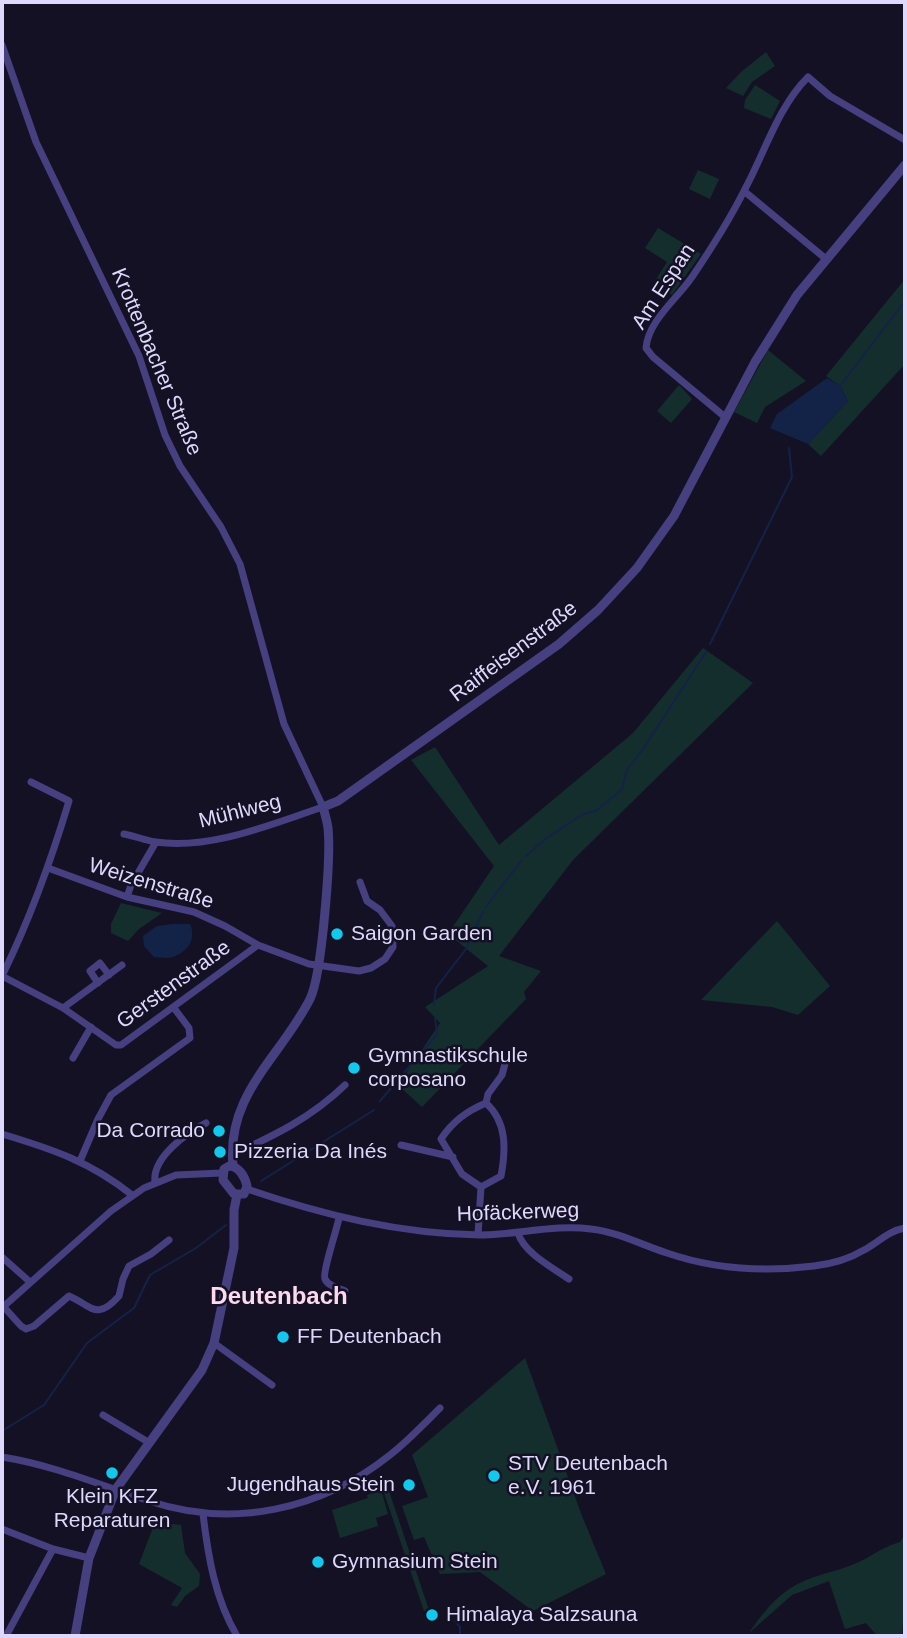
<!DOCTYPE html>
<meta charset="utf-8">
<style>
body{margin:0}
#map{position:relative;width:907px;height:1638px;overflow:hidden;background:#151125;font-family:Helvetica,sans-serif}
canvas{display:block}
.frame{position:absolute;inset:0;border:4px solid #ded8fc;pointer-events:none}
</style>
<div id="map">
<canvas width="907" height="1638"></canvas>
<div class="frame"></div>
</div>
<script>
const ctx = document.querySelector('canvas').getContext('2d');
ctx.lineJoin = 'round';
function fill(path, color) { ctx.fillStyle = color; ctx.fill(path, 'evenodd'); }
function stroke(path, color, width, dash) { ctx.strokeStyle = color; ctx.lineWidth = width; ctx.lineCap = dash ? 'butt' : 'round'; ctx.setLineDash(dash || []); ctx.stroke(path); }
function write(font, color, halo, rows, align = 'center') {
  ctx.font = font + ' Helvetica,sans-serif'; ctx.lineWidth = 5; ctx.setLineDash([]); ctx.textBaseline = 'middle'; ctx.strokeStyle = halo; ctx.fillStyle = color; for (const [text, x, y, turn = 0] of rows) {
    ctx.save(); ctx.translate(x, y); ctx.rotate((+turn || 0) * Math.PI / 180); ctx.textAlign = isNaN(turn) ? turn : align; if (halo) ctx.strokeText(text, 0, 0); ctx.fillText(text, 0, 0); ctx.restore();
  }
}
const green = new Path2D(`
 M766,52l9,14 -23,16 -9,14 -17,-8 15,-16z
 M755,85l25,16 -9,18 -27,-11 1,-8z
 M698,170l21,9 -9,20 -21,-10z
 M658,228l43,26 -29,41 -18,-13 13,-20 -22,-14z
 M905,279v85l-84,92 -13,-12 40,-43 -8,-15 -14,-10z
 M768,350l38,31 -41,26 -8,16 -23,-11z
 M679,385l13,14 -21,24 -14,-12z
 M703,648l50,35 -180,177 -74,96 42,15 -17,21 2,7 -104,108 -24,-22 42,-62 -15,-16 63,-41 -40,-32 46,-68 -83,-106 24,-13 64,98 134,-112z
 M121,903l41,10 -23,16 -11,12 -17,-8v-9z
 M777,921l53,65 -32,29 -26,-8 -71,-7z
 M525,1358l57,158 24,58 -73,37 -53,-39 -40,2 -16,-37 -10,3 -12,-34 26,-9 -16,-42z
 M388,1488l41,122 -5,1 -41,-121z
 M381,1490l7,24 -12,4 2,8 -38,12 -8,-28 36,-12 -1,-3z
 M155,1522l26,3 4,28 15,21 -1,12 -14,10 -8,11 -6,-2 11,-17 -43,-24z
 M905,1524v67l-3,45h-25l-11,-13 -21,6 -16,-48 -37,14 -43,38c14,-21 31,-42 55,-52 18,-8 39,-11 57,-20 16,-8 20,-13 39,-19l4,-6z`);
const water = new Path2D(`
 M827,378l13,8 8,15 -40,43 -38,-16 7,-14z
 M172,924h18c7,15 -3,29 -18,33 -5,2 -12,0 -18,0l-10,-11 -1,-10 14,-10z`);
const stream = new Path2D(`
 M840,386l65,-85
 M710,644l82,-167 -3,-29
 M526,856l18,-16 39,-26 13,-3 26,-22 5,-19 16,-21 63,-97
 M485,908l37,-48
 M434,1004l2,-16 30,-39 17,-37
 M380,1101l57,-67 -2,-17
 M261,1181l113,-71
 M2,1431l42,-26 43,-62 47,-35 16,-33 46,-27 30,-23
 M455,1621l5,6v9`);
const minor = new Path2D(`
 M2,45l34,97 103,214 26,79 15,31 41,61 19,37 44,160 39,83c-52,17 -111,43 -168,35 -10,-2 -21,-6 -31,-8
 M744,191l82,68
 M725,417l-72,-60 -7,-9c2,-27 31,-49 46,-71 19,-28 38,-58 53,-88 20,-37 33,-82 63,-112l22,19 75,44
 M31,782l38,19c-18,60 -39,118 -67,175l61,32 53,37h5l137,-100
 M48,868l79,29 67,15 31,14 33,19 51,19 50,7 12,-3 14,-9 8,-12 -1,-21 -12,-16 -13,-9 -7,-19
 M127,897l4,-12 25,-43
 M98,983l-8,-12 10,-8 9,12
 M63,1008l59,-43
 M73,1058l18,-31
 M486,1103c21,19 20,46 15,73l-20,11 -19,-13 -21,-35c12,-18 26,-28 45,-36z
 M486,1103l2,-9 14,-19 4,-15
 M2,1134c50,15 89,28 130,61
 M401,1145l52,12
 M232,1155c43,-20 79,-37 113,-70
 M80,1161l18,-42 13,-24 79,-57 -1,-10 -15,-20
 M155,1182c-3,-24 31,-49 51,-59
 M247,1189c76,26 153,45 233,46 38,0 74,-11 111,-6 27,3 51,16 76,24 46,16 98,19 147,13 17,-2 35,-7 50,-16 15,-8 24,-19 41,-22
 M339,1218c-2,11 -17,55 -14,61 3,7 13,9 20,12
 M518,1233c6,20 35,35 51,46
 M478,1235l3,-48
 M2,1257l28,25
 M3,1306l18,20 5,3 8,-3 35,-30c22,9 27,26 50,0l4,-17 6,-13 22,-12 18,-14
 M2,1308l109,-97 33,-23 32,-13 46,-2
 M214,1343l58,42
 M103,1415l45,27
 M2,1457c51,8 98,28 147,44 84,28 172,9 241,-46 18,-14 34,-31 50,-47
 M203,1514c5,42 12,85 34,122
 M2,1529l51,20 36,9
 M6,1636l47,-87`);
const tertiary = new Path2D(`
 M229,1166c10,0 16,11 18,20l-3,8h-10l-11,-14 1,-11z
 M233,1166c-7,-72 47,-108 77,-167 12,-24 21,-142 18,-171 -1,-7 -3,-14 -5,-21l15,-6 221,-157 39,-34 39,-42 37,-52 81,-154 42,-67 108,-130
 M75,1636l14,-78 27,-69 86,-119 12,-27 20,-95v-38l3,-15`);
const markers = [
 [337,934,7,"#12c9ed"],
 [354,1068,7,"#12c9ed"],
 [219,1131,7,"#12c9ed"],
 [220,1152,7,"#12c9ed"],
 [283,1337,7,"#12c9ed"],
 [112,1473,7,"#12c9ed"],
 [494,1476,7,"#12c9ed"],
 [409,1485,7,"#12c9ed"],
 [318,1562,7,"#12c9ed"],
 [432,1615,7,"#12c9ed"]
];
const streetNames = [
 ["Am Espan",664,287,-57],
 ["Krottenbacher Straße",156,362,67],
 ["Raiffeisenstraße",514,652,-37],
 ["Mühlweg",240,812,-14],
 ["Weizenstraße",151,884,17],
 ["Gerstenstraße",174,985,-36],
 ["Hofäckerweg",518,1213,-2]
];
const poiNames = [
 ["Saigon Garden",351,934],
 ["Gymnastikschule",368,1056],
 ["corposano",368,1080],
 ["Da Corrado",205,1131,"right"],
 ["Pizzeria Da Inés",234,1152],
 ["FF Deutenbach",297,1337],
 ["STV Deutenbach",508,1464],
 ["e.V. 1961",508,1488],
 ["Jugendhaus Stein",395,1485,"right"],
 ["Klein KFZ",112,1497,"center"],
 ["Reparaturen",112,1521,"center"],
 ["Gymnasium Stein",332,1562],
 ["Himalaya Salzsauna",446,1615]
];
const quarterNames = [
 ["Deutenbach",279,1297]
];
fill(green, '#142e2e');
fill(water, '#122347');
stroke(stream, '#122347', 2);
stroke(minor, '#463f80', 7);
stroke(tertiary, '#463f80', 9);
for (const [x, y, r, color] of markers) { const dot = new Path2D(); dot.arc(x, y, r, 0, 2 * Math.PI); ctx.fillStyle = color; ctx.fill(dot); stroke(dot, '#151125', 2.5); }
write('21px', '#ded8fc', '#151125', streetNames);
write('21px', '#ded8fc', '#151125', poiNames, 'left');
write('bold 24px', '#fcd9ed', '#151125', quarterNames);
</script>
